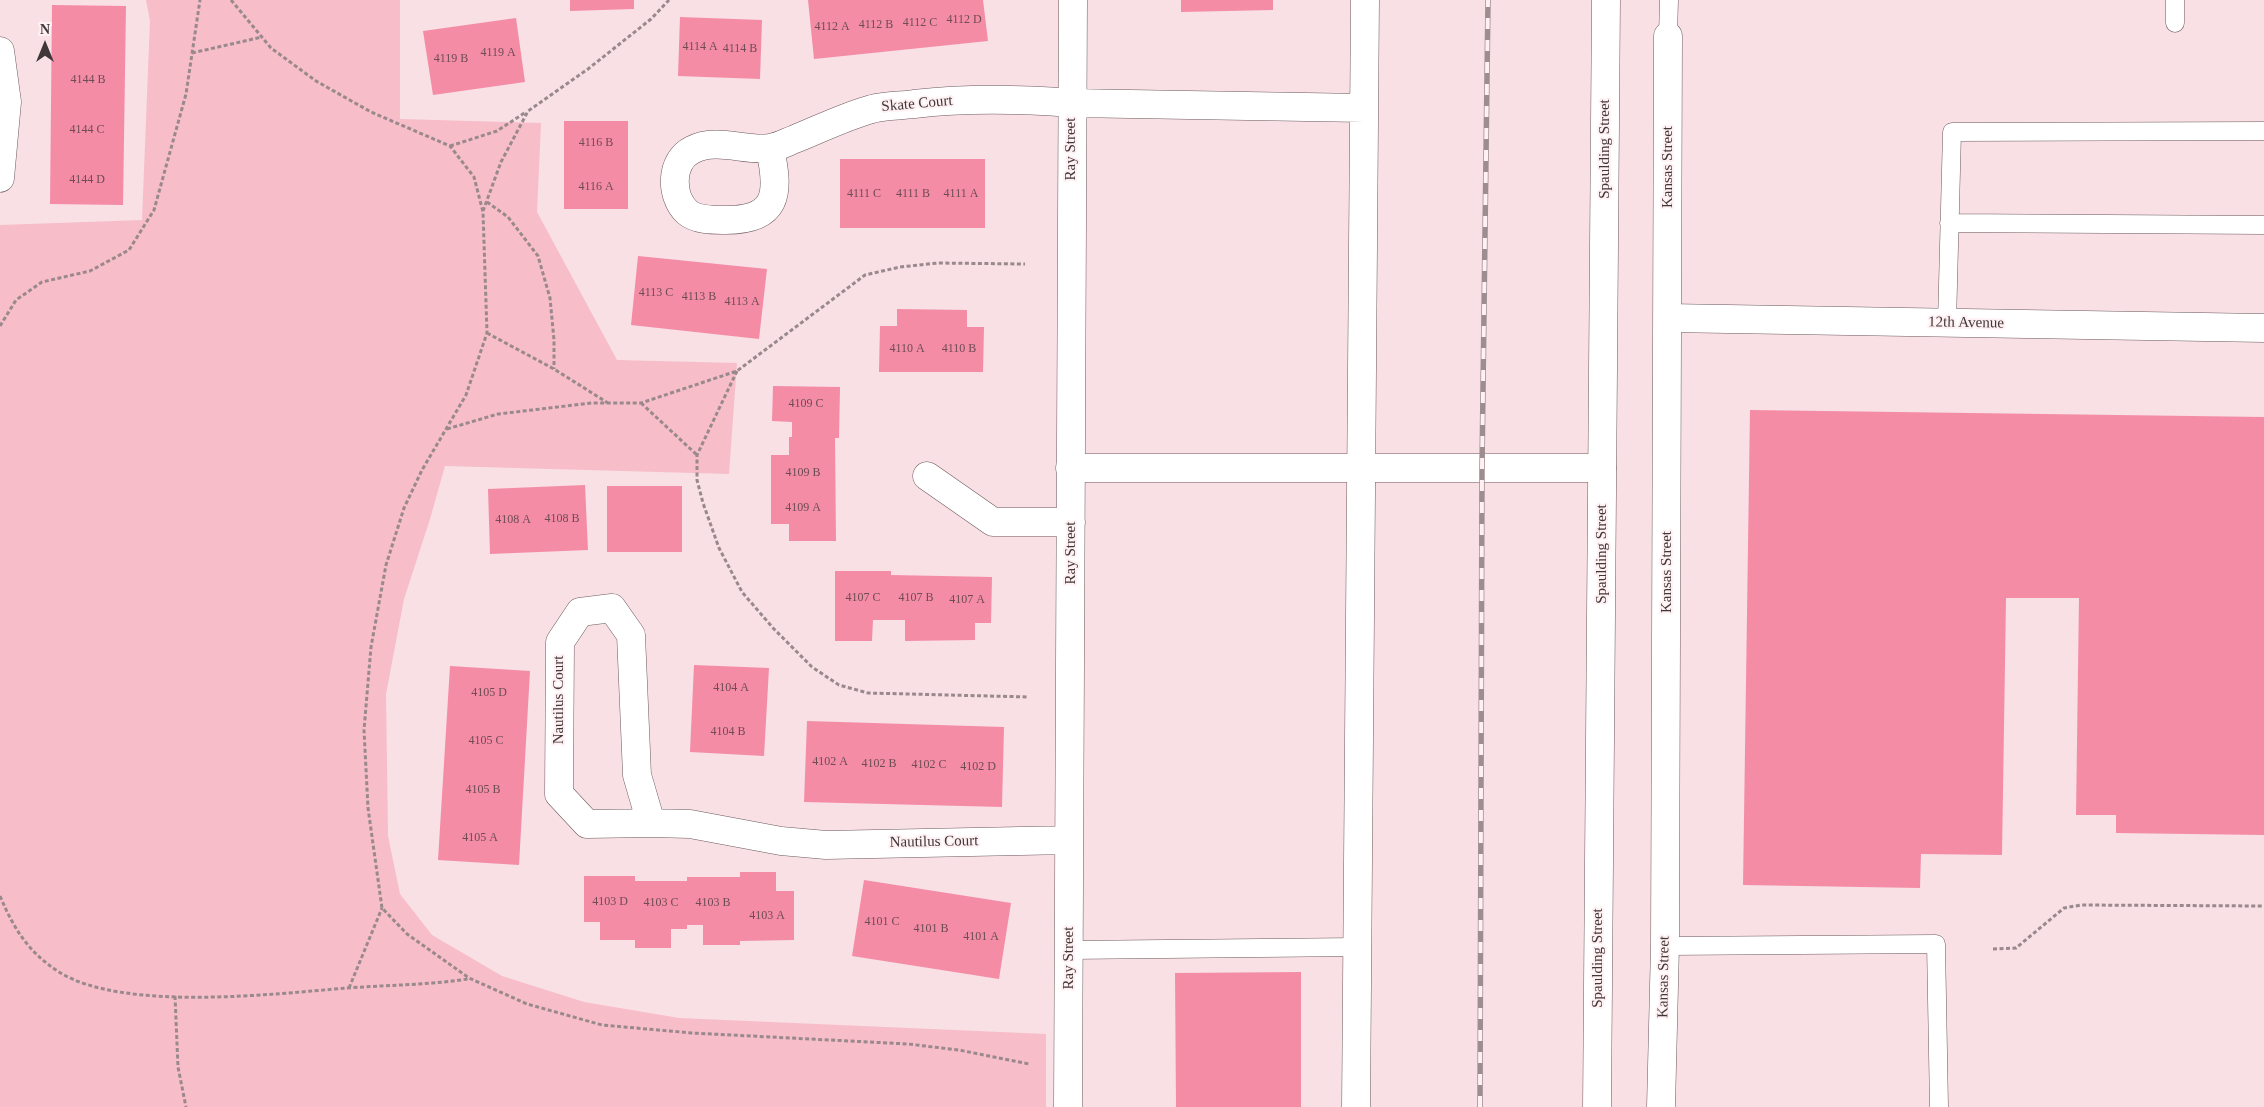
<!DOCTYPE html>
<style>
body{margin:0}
#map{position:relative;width:2264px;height:1107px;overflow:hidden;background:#f8e0e5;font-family:Georgia,serif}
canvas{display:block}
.north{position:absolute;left:20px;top:20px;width:50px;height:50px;-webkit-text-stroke:4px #fff0f3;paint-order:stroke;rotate:0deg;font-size:14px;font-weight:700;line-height:20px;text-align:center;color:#403738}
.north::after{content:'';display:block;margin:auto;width:18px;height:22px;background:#403738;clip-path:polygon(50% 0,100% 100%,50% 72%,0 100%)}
</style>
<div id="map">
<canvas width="2264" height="1107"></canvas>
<div class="north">N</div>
</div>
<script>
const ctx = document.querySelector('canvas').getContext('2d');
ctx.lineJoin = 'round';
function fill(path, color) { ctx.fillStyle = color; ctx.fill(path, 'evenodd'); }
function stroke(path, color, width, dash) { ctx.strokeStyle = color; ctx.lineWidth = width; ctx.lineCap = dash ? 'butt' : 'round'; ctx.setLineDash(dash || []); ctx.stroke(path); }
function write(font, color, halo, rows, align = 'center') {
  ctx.font = font + ' Georgia,serif'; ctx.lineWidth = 4; ctx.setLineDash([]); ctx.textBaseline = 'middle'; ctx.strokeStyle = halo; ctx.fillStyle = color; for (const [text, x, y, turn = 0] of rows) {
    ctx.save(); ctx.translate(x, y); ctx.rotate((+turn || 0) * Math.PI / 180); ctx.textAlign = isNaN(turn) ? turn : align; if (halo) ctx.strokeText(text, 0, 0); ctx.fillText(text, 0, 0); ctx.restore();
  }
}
const green = new Path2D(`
 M146,0h254v119l141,4 -4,89 80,148 120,3 -8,111 -284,-8 -15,53 -26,80 -18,95 2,142 12,58 32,41 70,41 82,26 95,16 367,16v73h-1046v-882l142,-5 8,-199z`);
const building = new Path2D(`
 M570,0h64v9l-64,2z
 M808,0h175l5,41 -174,18z
 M1181,0h92v10l-92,2z
 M52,5l74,1 -3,199 -73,-1z
 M680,17l82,3 -2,59 -82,-3z
 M516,18l9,64 -92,13 -10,-64z
 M564,121h64v88h-64z
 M840,159h145v69h-145z
 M638,256l129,13 -8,70 -128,-14z
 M897,309l70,1v17h17l-1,45h-104l1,-46h17z
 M773,386l67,1 -1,51h-4l1,103h-47v-17h-18v-69h18v-18h3v-15l-20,-1z
 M1750,410l514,7v418l-148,-2v-18h-40l3,-217h-73l-4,257 -81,-1 -1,34 -177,-3z
 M585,485l3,65 -98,4 -2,-65z
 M607,486h75v66h-75z
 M835,571h56v4l101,2 -1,46h-16v17l-70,1v-21h-32l-1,21h-37z
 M694,665l75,3 -5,88 -74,-4z
 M450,666l80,5 -11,194 -81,-5z
 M807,721l197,6 -2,80 -198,-5z
 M740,872h36v19h18v49l-54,1v4h-37v-20h-16v4h-16v19h-36v-8h-35v-18h-16v-46h51v5h52v-4h53z
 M864,880l147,23 -12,76 -147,-23z
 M1301,972v135h-125l-1,-134z`);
const path = new Path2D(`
 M231,0l40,48 45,33 55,31 79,34 24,31 9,35 4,121 -21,62 -44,75 -18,38 -18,57 -15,82 -7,83 4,78 14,100 25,26 62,44 58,26 75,21 90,8 216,11 51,6 70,14
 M192,53l70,-16
 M450,146l47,-15 29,-19
 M487,202l21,15 30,39 12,42 4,42v29
 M483,211l18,-49 27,-51 60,-42 63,-50 18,-19
 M0,326l16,-26 26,-18 48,-11 39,-21 25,-40 32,-116 14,-94
 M487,333l67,36 54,34
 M737,371l-40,84v25l6,23 16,45 23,44 31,36 39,39 27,18 29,8 161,4
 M641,403l56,52
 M447,429l51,-15 94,-11h49l96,-32 128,-96 35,-8 38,-4 87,1
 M0,896c14,33 28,56 59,76 64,40 214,22 288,16 41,-3 81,-3 121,-9
 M1993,949l23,-1 48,-40 17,-3 183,1
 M349,988l33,-80
 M175,996l3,71 8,40`);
const service = new Path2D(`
 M2175,0v23
 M1668,36l1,-36
 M1949,223l315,2
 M1947,323l5,-191 312,-1
 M1665,946l271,-2 3,163
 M1069,950l288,-3`);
const minor = new Path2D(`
 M0,51l7,51 -7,76
 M770,149c10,45 8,72 -47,71 -11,0 -27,0 -36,-8 -17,-16 -17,-51 5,-62 25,-13 54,2 78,-2 8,-1 17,-6 25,-9 25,-10 51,-23 77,-30 13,-4 28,-3 42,-5 52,-6 105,-5 158,-1l292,5
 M1668,318l596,10
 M1070,468h532
 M927,476l66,46h78
 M612,608l19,27 6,140 14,48 -64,1 -28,-30 1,-152 20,-30z
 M651,823l39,1 91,17 45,4 243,-5
 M1068,1107l5,-1107
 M1356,1107l9,-1107
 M1661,1107l4,-161 3,-910`);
const tertiary = new Path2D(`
 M1597,1107l9,-1107`);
const rail = new Path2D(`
 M1480,1107l2,-639 6,-468`);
const numberNames = [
 ["4112 D",964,20],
 ["4112 C",920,23],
 ["4112 B",876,25],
 ["4112 A",832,27],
 ["4114 A",700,47],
 ["4114 B",740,49],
 ["4119 A",498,53],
 ["4119 B",451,59],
 ["4144 B",88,80],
 ["4144 C",87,130],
 ["4116 B",596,143],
 ["4144 D",87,180],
 ["4116 A",596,187],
 ["4111 C",864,194],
 ["4111 B",913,194],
 ["4111 A",961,194],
 ["4113 C",656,293],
 ["4113 B",699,297],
 ["4113 A",742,302],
 ["4110 A",907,349],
 ["4110 B",959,349],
 ["4109 C",806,404],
 ["4109 B",803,473],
 ["4109 A",803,508],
 ["4108 B",562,519],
 ["4108 A",513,520],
 ["4107 C",863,598],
 ["4107 B",916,598],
 ["4107 A",967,600],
 ["4104 A",731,688],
 ["4105 D",489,693],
 ["4104 B",728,732],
 ["4105 C",486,741],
 ["4102 A",830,762],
 ["4102 B",879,764],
 ["4102 C",929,765],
 ["4102 D",978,767],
 ["4105 B",483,790],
 ["4105 A",480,838],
 ["4103 D",610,902],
 ["4103 C",661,903],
 ["4103 B",713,903],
 ["4103 A",767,916],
 ["4101 C",882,922],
 ["4101 B",931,929],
 ["4101 A",981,937]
];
const streetNames = [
 ["Skate Court",917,104,-5],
 ["Ray Street",1071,149,-90],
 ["Spaulding Street",1605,149,-90],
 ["Kansas Street",1668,167,-90],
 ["12th Avenue",1966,323,1],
 ["Ray Street",1071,553,-90],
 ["Spaulding Street",1602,554,-90],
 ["Kansas Street",1667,572,-90],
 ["Nautilus Court",559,700,-90],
 ["Nautilus Court",934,842,-1],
 ["Ray Street",1069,958,-90],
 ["Spaulding Street",1598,958,-90],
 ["Kansas Street",1664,977,-89]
];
fill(green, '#f7bdc9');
fill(building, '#f48ca6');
stroke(service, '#6c595d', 19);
stroke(minor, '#6c595d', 29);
stroke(tertiary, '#6c595d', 29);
stroke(path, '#9a898c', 3, [4, 2.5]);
stroke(service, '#fff', 18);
stroke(minor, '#fff', 28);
stroke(tertiary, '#fff', 28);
stroke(rail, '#9e8d90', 5.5);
stroke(rail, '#fff0f3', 4, [11]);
write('12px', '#6d4c54', null, numberNames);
write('15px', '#403738', '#fff0f3', streetNames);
</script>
